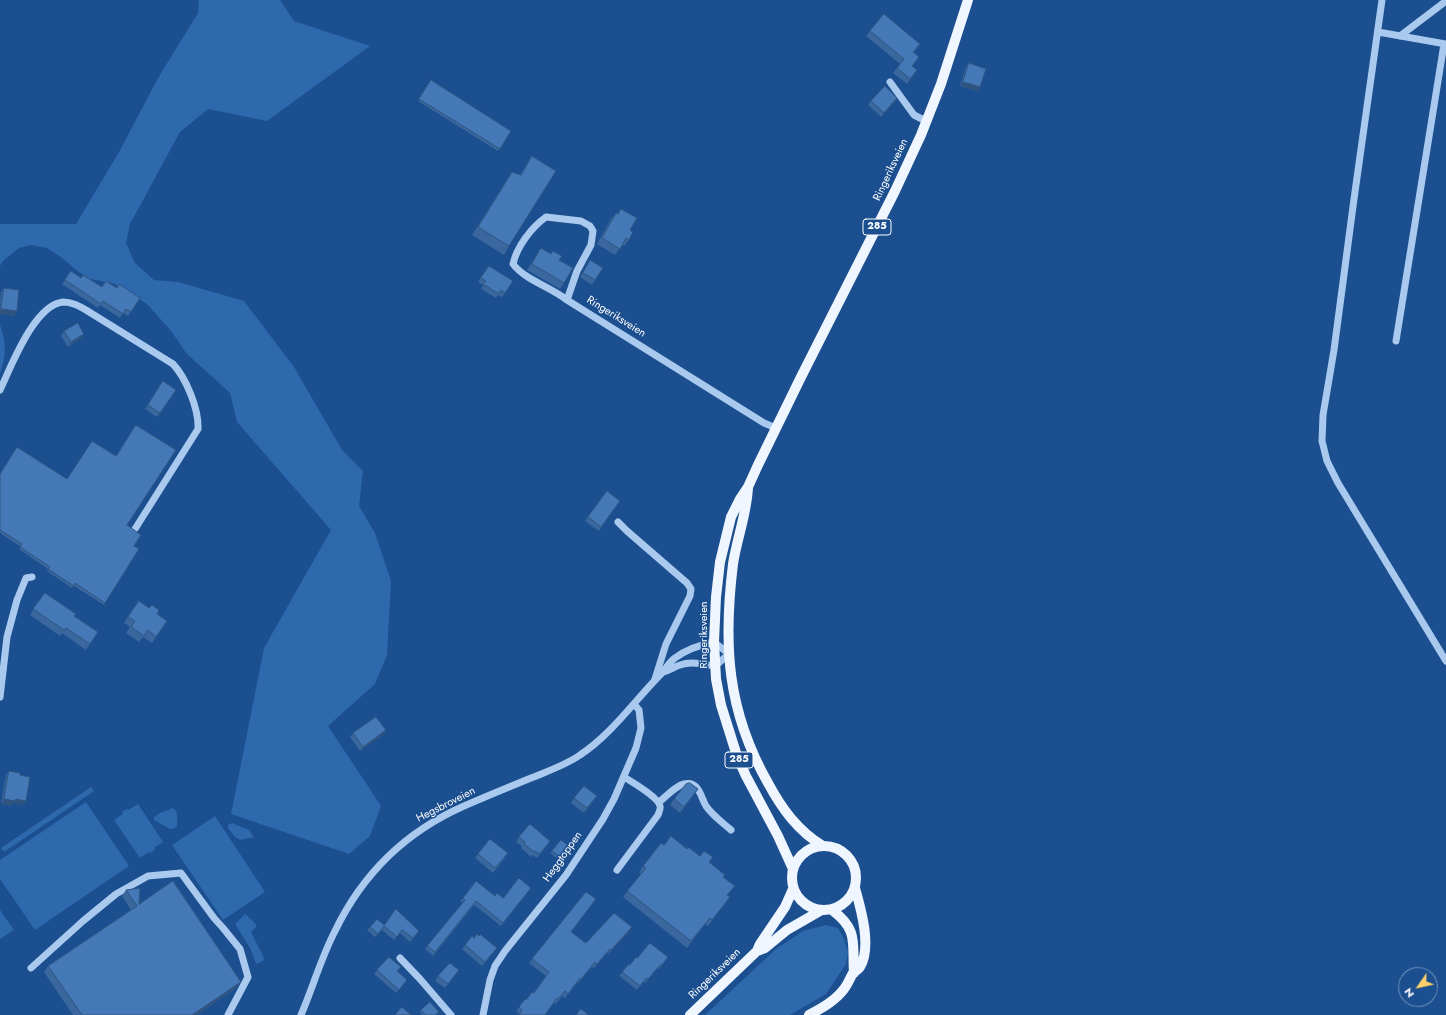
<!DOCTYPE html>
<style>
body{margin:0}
#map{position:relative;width:1446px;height:1015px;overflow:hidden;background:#1b4f8f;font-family:Jost,sans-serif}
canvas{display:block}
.north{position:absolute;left:1398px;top:967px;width:40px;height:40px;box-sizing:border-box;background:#1b4f8f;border:1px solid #7695bc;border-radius:50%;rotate:236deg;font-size:11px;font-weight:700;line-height:16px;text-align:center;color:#fff}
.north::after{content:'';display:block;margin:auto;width:14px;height:18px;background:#ffd166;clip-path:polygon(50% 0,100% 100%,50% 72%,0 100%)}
</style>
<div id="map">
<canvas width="1446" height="1015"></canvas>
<div class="north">N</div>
</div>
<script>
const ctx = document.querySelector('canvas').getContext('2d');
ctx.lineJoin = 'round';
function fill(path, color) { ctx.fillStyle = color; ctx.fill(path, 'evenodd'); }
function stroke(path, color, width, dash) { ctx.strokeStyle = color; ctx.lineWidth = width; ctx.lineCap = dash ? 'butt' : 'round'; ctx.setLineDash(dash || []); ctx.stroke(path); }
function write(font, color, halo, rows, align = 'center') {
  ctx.font = font + ' Jost,sans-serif'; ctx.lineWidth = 3; ctx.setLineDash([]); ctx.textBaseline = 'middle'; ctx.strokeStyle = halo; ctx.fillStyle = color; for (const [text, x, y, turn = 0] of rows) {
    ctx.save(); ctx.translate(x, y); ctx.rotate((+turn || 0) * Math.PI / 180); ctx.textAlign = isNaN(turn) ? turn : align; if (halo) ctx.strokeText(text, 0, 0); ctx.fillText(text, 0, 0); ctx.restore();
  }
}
const green = new Path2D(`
 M199,0h81l14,21 76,25 -103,75 -59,-12 -28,23 -50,92 -4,19 9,20 19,17 24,2 66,19 50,66 48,83 21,21 -4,35 16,27 16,48 -4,74 -12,29 -47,42 53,80 -11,30 -21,18 -118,-40 33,-166 67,-118 -94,-108 -7,-29 -44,-40 -14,-21 -25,-28 -34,-21 -23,-4 -14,-9 -14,-12 -15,-10 -16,-3 -12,3 -16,13 -3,5v-42h76l43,-72 39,-74 40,-65z
 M0,325c6,16 7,31 0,48z
 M91,787l3,4 -90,61 -3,-4z
 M86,802l43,64 -94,64 -35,-51v-19z
 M138,804l25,38 -9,6 1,2 -5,3 -1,-1 -9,6 -26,-38 9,-6 -1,-2 5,-3 1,1z
 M173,808c6,4 4,11 4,18l-2,2 -5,1 -16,-9v-3l6,-4z
 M215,816l50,76 -42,28 -51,-75z
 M232,823l17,7 5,7 -14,3 -5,-3 -7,-9v-3z
 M0,910l14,20 -14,9z
 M245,914l11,10v3l-5,5 13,26 -1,3 -7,3 -6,-16 -15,-24z
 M826,925l12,3 6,11 4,13 -2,12 -20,30 -36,21h-85l71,-66 27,-18z`);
const minor = new Path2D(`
 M1382,0l-28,199 -20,151 -11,65 -1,26 5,20 11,22 108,178
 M1378,32l68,12
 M1400,36l46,-35
 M890,82l24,33 12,6
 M546,217l35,4 9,5 3,5 -2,14 -14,26 -10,29c-16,-13 -42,-20 -54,-36 4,-18 19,-37 33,-47z
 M567,300l197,123 12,5
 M1396,341l48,-297
 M0,390c11,-23 34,-85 63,-88 9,0 16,4 23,8l87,54c13,14 26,45 25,65l-63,100
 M618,522l9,9 60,52 4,6 -1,7 -24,48 -11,35
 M0,697l7,-60 10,-37 9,-22 6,-1
 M659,802c8,-6 16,-16 25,-18 15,-4 17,14 22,22 6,9 17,17 25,24
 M617,870l41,-55c1,-3 3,-7 2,-9 -2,-9 -28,-24 -36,-29
 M400,958l20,21 31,36
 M31,968l52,-47 33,-27 32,-18 33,-3 33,45 9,10 17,21 8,28 -20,38
 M301,1015c12,-28 20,-57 34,-84 28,-58 70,-99 129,-125 23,-10 45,-19 67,-28 17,-7 35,-13 49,-23 32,-21 55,-55 81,-81 5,-5 8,-12 14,-16 12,-9 24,-13 39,-16l15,12 -14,12c-11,-2 -24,-5 -35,-1 -6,2 -11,6 -17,7
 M483,1015l7,-35 5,-14 10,-15 61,-76 37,-56 11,-20 22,-51 5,-20 -2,-18 -5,-6`);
const major = new Path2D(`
 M748,487c-1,26 -11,51 -15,77 -10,81 -6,147 35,219 14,26 30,48 55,63
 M792 878a32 32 0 1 1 64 0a32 32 0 1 1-64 0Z
 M793,869l-15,-33 -32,-60 -9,-20 -16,-51 -5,-26 -2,-37 2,-45 4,-35 11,-45 9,-18 8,-12 10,-22 43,-88 94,-186 26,-56 20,-51 27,-84
 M832,910c27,20 20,33 22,63
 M757,951l3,-7 25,-37 8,-18
 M690,1015l67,-64 8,-3 22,-18 33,-19
 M809,1015c13,-7 26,-14 35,-26 4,-5 6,-11 9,-16 2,-2 6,-4 7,-6 12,-20 1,-58 -5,-79`);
const wall = new Path2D(`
 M870,31l50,13 -6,8 5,5 -7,9 5,4 -10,14 -14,-11 7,-9 -34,-28z
 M969,63l11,24 -3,4 -17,-5 6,-19z
 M431,80l80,51 -13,20 -80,-50z
 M897,98l-2,4 -14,15 -13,-12 3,-4z
 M532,156l-23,90 -5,9 -32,-20 34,-54 6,-9 8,3z
 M621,209l9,21 -1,10 -5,6 -2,-1 -7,10 -18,-11 14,-25 5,-6 1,1z
 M541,248l18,12 5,23 -4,6 -33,-19z
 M590,260l5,20 -3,5 -12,-8z
 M486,270l19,23 -3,4 -4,-2 -2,3 -15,-9 2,-4 -5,-3z
 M71,271l10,7 21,9 15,1 23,10 -12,18 -5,-3 -3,5 -20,-13 -2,3 -36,-24z
 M4,288l10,28 -14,-2v-12l1,-10z
 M64,331l17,7 -13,9 -7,-11z
 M163,381l13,9 -19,27 -12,-8z
 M0,474l127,51 7,21 5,3 -35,56 -30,-19 -2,2 -25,-17 1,-2 -29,-20 2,-2 -21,-14z
 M607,491l13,10 -21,30 -14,-10z
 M45,593l29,23 24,16 -12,18 -24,-17 -2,3 -30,-21z
 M139,601l28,20 -15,22 -9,-6 -4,5 -13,-9 4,-6 -6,-4z
 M353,733l30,2 -23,16 -10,-14z
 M9,771l11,4 3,30 -9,-2 -2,3 -11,-2 5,-29z
 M698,789l-18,24 -10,-8 4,-6z
 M597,796l-13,17 -13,-10 3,-5z
 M519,837l31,4 -13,17 -5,-3 -1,2 -10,-9 1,-2 -6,-4z
 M569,846l-11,13 -8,-6 2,-2z
 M687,849l22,13 14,15 5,19 2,1 -22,29 -3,-2 -18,24 -64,-51 18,-23 -2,-2 4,-6z
 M478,854l27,4 -12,15 -18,-15z
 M126,890l13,14 97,84 -39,27h-124l-29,-43 4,-6 83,-56 -9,-14z
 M529,891l-28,35 -27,-21 -41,51 -8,-7 38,-46 -3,-2 3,-3 32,-2 8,2z
 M384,925l35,6 -9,11 -10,-9 -6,7 -12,-10 -7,7 -8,-7 3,-3z
 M572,932l14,11 43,-11 -21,22 -1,-1 -13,15 -2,-1 -14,16 -1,-1 -12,16 -3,-2 -6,8 -2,-1 -35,11 -3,-3 9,-12 1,1 8,-7 12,-17 -17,-13 3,-4z
 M474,938l23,10 -15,18 -20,-17 3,-4z
 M668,957l-9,12 -1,-1 -13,15 -2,-1 -6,8 -18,-14 10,-12 1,1 7,-7z
 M377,970l21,1 9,9 -11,13 -22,-19z
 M459,970l-14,18 -10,-7 3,-5z
 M421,1010l16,4 -1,1h-14l-2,-3z`);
const shadedWall = new Path2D(`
 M963,82l17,5 -3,4 -17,-5z
 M897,98l-2,4 -14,15 3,-4z
 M1,309l16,2 -3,5 -14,-2v-3z
 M84,334l-3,4 -13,9 3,-5z
 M386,730l-3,5 -23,16 3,-4z
 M4,799h12l10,2 -3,4 -9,-2 -2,3 -11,-2z
 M632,927l-3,5 -21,22 3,-4z
 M610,949l-3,4 -13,15 3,-4z
 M661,964l-3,4 -13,15 3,-4z
 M241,982l-5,6 -39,27h-5z`);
const building = new Path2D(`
 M884,14l36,30 -7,8 6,5 -7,9 5,4 -7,9 -13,-11 7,-9 -34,-28z
 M969,63l17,6 -6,18 -17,-5z
 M431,80l80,51 -11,18 -81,-50z
 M885,86l12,12 -13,15 -13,-12z
 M532,156l24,15 -47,75 -31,-19 34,-55 9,3z
 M621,209l16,9 -7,12 3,2 -4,8 -3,-2 -6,11 -18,-11 14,-25 2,1z
 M541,248l10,6 2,-3 9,5 -3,4 14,8 -9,15 -32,-19z
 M590,260l13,8 -8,12 -12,-7z
 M489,266l24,15 -8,12 -4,-3 -2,4 -16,-10 3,-3 -5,-3z
 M71,271l10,7 2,-3 19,12 4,-6 11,7 2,-4 21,14 -9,14 -5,-3 -3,5 -20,-13 -2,3 -36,-24z
 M4,288l15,2 -2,21 -16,-2z
 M78,323l6,11 -13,8 -7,-11z
 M163,381l13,9 -16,23 -12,-8z
 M136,425l40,25 -49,75 14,10 -7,11 5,3 -34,54 -30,-20 -1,3 -26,-17 2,-2 -30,-20 2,-3 -22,-14v-56l17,-27 50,32 25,-38 24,15z
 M607,491l13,10 -19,26 -13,-10z
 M45,593l31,21 -2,2 24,16 -8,12 -24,-16 -2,2 -31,-21z
 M139,601l10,7 3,-3 7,5 -2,4 10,7 -11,16 -8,-7 -4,6 -13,-9 4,-6 -7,-4z
 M376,717l10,13 -23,17 -10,-14z
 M9,771l11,2v2l10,2 -4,24 -10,-2 -1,2 -11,-2z
 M690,783l8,6 -14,18 -10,-8 12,-15z
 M584,786l13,10 -10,12 -13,-10z
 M530,824l20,17 -10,13 -5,-3 -1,1 -10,-8 1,-2 -6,-5z
 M671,836l16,13 1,-2 12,9 4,-5 9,6 -4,5 16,13 -2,2 12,9 -8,9 3,2 -18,23 -2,-2 -19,23 -64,-50 19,-23 -3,-2 18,-23 3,2z
 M490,839l18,14 -13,15 -17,-14z
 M561,840l8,6 -9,11 -8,-6z
 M519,878l12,10 -28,35 -27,-22 -41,51 -8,-6 38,-46 -2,-2 13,-17 19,15 2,-3 6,5z
 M173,881l68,101 -49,33h-110l-34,-49 89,-60 -11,-16 14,-2 -1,16z
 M586,892l10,7 -25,33 15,11 28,-30 18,14 -21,23 -1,-1 -13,15 -2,-2 -14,17 -1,-1 -12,16 -3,-3 -7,8 -1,-1 -12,17h-26l3,-5 -3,-3 6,-8 1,1 6,-8 2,1 15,-21 -17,-13z
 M396,909l23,22 -6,7 -11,-8 -5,7 -13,-11 -6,8 -8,-7 7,-8 7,6z
 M477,934l2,2 1,-2 17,14 -12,14 -20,-17 7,-9 2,2z
 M650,943l18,14 -6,8 -1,-1 -13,15 -2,-1 -6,8 -18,-14 7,-8 1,1 6,-8 1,1z
 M389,957l12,10 -4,4 10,9 -8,10 -22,-20z
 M450,963l9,7 -11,14 -10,-8z
 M430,1002l9,10 -4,3h-9l-5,-5z
 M402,1007l9,8h-16z
 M581,1009l8,6h-13z`);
const shields = [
 [877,227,28],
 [739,760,28]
];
const shieldNames = [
 ["285",877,227],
 ["285",739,760]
];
const streetNames = [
 ["Ringeriksveien",891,170,-65],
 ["Ringeriksveien",616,317,32],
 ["Ringeriksveien",704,635,-90],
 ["Hegsbroveien",446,805,-27],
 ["Heggtoppen",563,857,-55],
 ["Ringeriksveien",715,974,-44]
];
fill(green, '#2e69ad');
stroke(minor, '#a9c9ee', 7);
stroke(major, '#f0f6ff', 10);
fill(wall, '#3a679d');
fill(shadedWall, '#305480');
fill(building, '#4478b7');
stroke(building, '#305480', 1);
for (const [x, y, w] of shields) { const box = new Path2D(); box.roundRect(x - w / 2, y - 8, w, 16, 3); ctx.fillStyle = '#1b4f8f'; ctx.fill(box); stroke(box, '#fff', 1); }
write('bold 10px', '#fff', null, shieldNames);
write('11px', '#fff', '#1b4f8f', streetNames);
</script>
